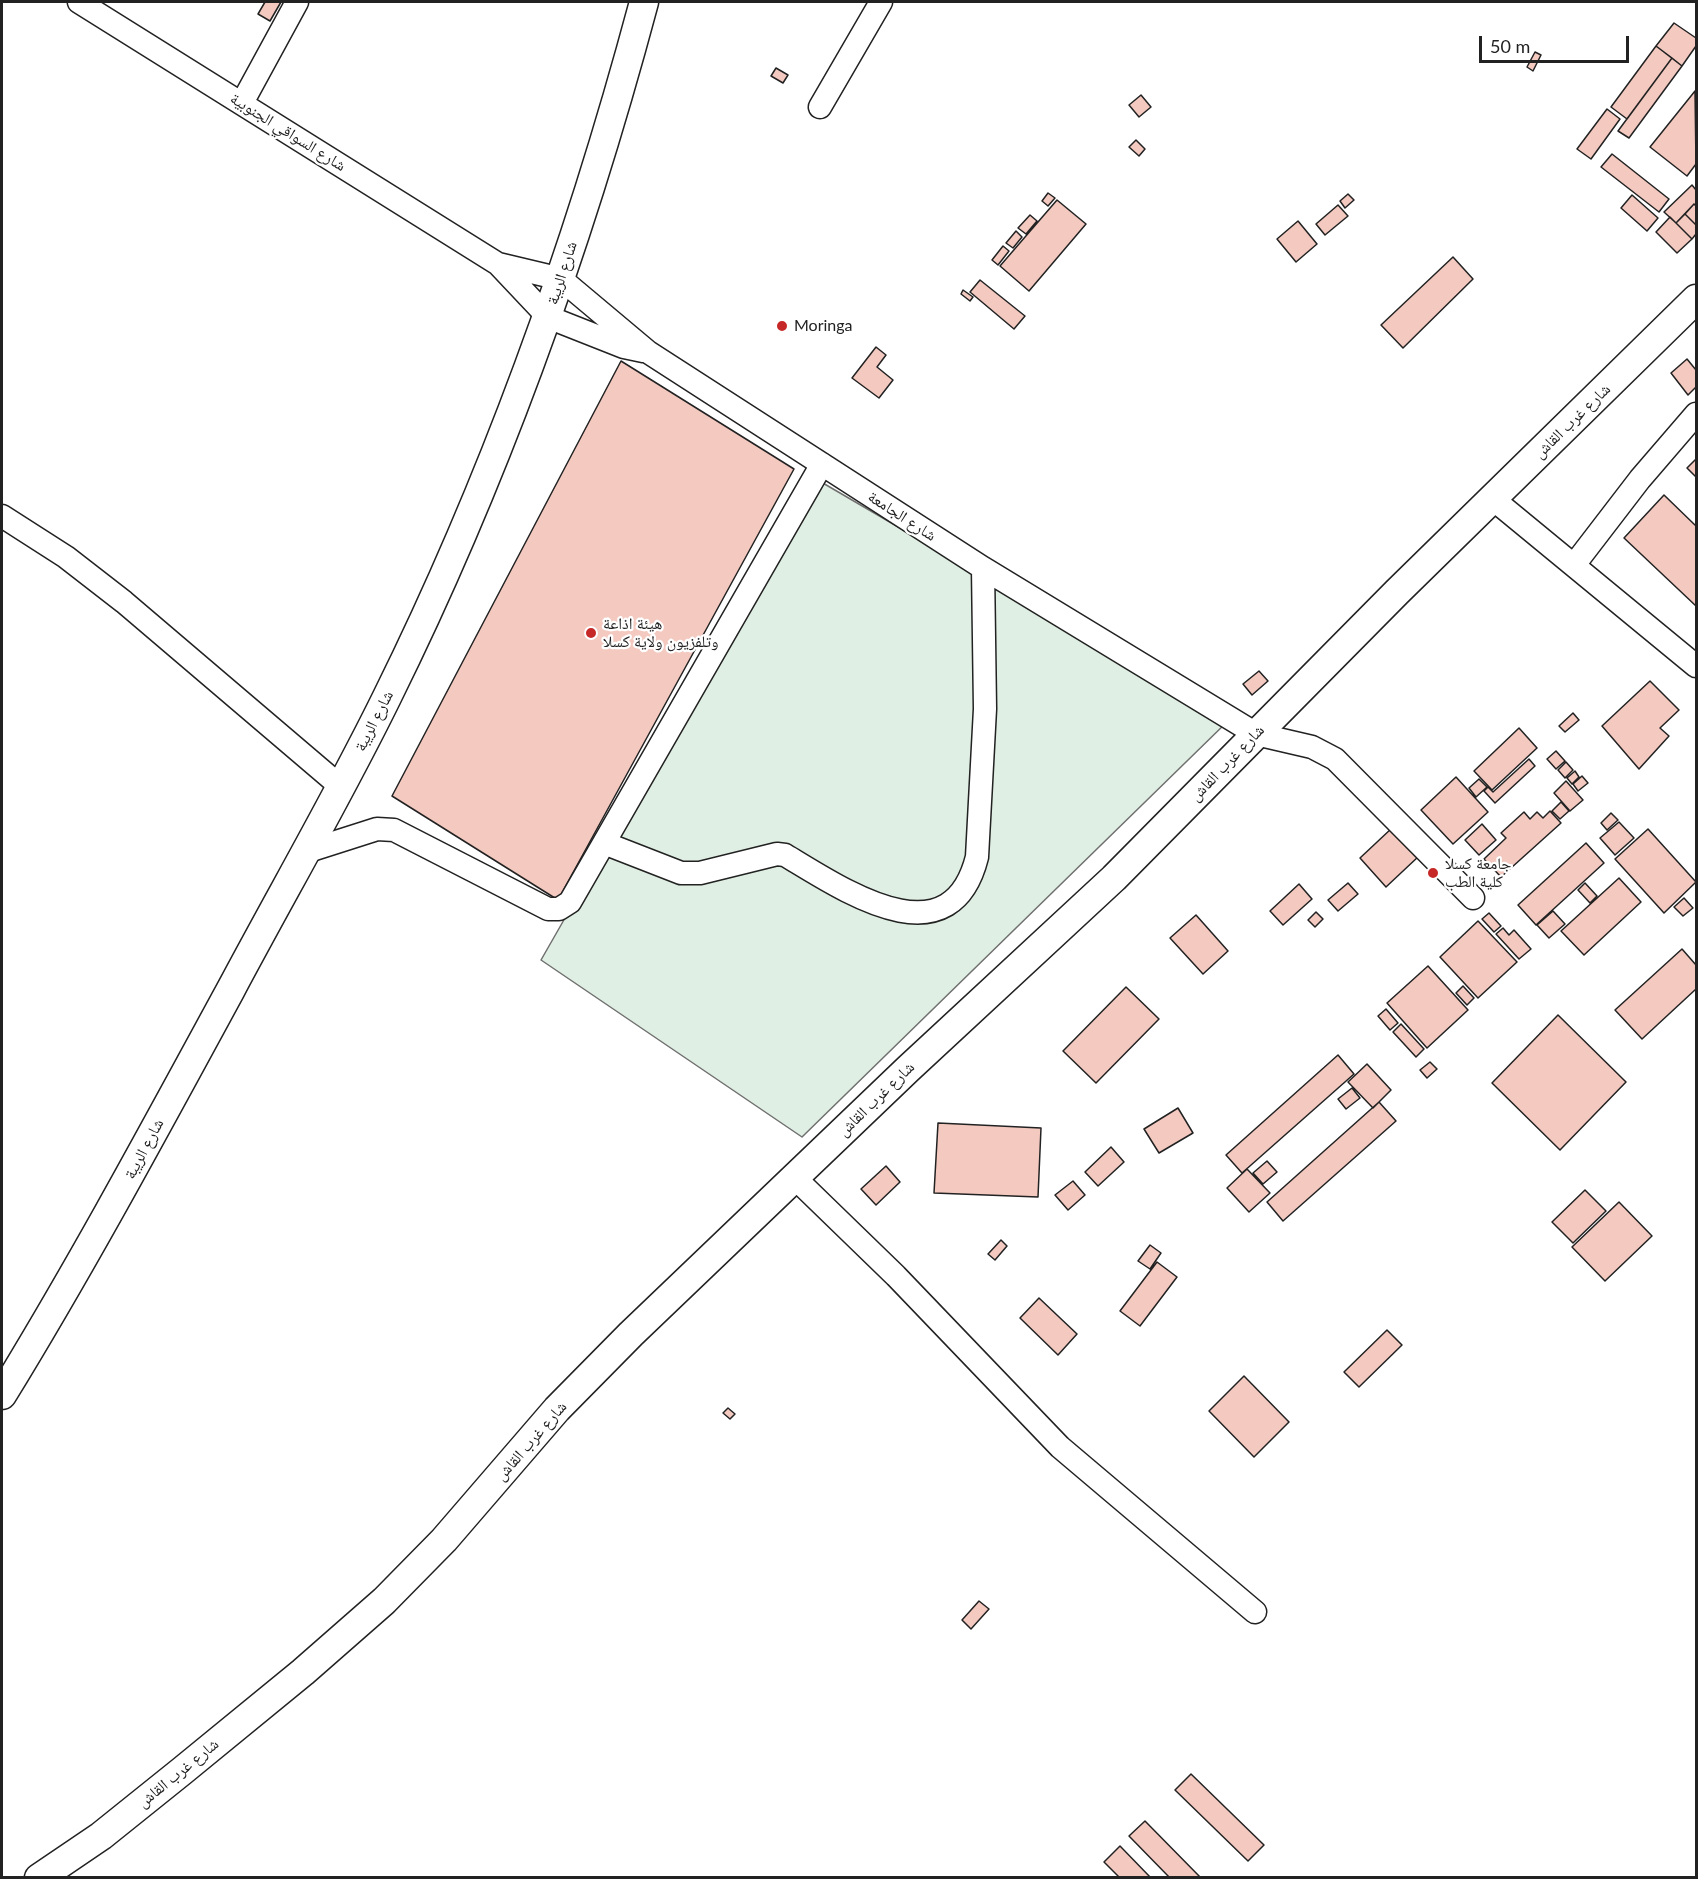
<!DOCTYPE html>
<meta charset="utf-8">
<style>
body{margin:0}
#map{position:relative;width:1698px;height:1879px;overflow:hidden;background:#fff;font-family:Lato,sans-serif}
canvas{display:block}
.frame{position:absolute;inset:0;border:3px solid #222;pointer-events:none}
.scale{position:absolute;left:1479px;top:36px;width:150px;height:27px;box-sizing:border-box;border:3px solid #222;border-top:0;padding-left:8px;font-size:18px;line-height:21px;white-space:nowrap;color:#222;-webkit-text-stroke:4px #fff;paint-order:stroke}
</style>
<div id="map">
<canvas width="1698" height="1879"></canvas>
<div class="frame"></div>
<div class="scale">50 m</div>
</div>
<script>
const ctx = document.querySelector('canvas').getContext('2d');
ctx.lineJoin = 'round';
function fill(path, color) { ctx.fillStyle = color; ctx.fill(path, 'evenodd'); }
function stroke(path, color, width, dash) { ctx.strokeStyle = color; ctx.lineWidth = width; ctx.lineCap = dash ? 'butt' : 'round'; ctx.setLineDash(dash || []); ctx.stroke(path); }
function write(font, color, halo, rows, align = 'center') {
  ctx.font = font + ' Lato,"Noto Naskh Arabic",sans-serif'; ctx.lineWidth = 4.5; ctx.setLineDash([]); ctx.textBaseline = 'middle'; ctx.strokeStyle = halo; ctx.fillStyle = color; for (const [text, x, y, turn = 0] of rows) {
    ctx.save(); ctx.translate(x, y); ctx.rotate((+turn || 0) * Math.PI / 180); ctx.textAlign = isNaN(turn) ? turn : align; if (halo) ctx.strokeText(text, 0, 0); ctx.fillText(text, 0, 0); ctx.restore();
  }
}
const green = new Path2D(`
 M816,479l413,241 -427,417 -261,-177z`);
const building = new Path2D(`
 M265,2h16l-11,19 -12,-7z
 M1674,23l22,15v8l-14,20 -26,-20z
 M1656,46l16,12 -45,61 -16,-12z
 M1535,52l6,3 -8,16 -6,-4z
 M1672,58l10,8 -53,72 -11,-7z
 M776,68l12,7 -5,8 -12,-7z
 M1695,91l1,73 -9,12 -37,-29z
 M1141,95l10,12 -12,10 -10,-12z
 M1607,109l13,10 -29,40 -14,-10z
 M1136,140l9,9 -6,7 -10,-9z
 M1612,154l57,45 -10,13 -58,-45z
 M1692,185l4,5v16l-2,-2 -18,19 -12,-11z
 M1048,193l7,5 -7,8 -6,-5z
 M1348,194l6,6 -9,8 -5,-7z
 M1632,195l26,23 -11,13 -26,-23z
 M1057,200l29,24 -57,67 -29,-25z
 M1694,204l2,2v19l-11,-11z
 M1338,205l10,11 -23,19 -9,-11z
 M1685,214l11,11v9l-4,5 -16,-16z
 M1030,215l7,6 -11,13 -8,-6z
 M1670,217l22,22 -15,14 -21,-21z
 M1298,221l19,23 -21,18 -19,-23z
 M1016,231l6,6 -9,11 -7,-5z
 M1003,246l6,5 -11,14 -6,-5z
 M1453,257l20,22 -70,69 -22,-23z
 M980,280l45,36 -11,13 -44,-37z
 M963,290l10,7 -3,4 -9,-7z
 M876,347l10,8 -9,12 16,13 -14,18 -27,-20z
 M1687,359l9,11v17l-8,8 -17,-22z
 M621,361l173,108 -236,431 -166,-104z
 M1696,459v18l-9,-9z
 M1664,495l32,31v80l-72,-68z
 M1259,671l9,10 -16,14 -9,-11z
 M1650,681l29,29 -19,18 9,8 -30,33 -37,-43z
 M1573,713l6,7 -14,12 -6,-6z
 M1519,728l18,20 -45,42 -18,-19z
 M1556,751l9,10 -9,8 -9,-10z
 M1529,759l6,7 -40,37 -11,-12 4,-4 5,5z
 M1566,762l7,8 -8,8 -7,-8z
 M1575,771l4,6 -7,7 -5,-6z
 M1582,776l6,7 -10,8 -5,-7z
 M1456,777l32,35 -35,32 -32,-34z
 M1479,779l8,8 -11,10 -7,-9z
 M1566,781l17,19 -13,11 -16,-18z
 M1561,802l8,9 -9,8 -8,-8z
 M1550,811l11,12 -60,54 -17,-18 22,-21 -5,-5 23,-21 6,7 7,-7 6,6z
 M1611,813l7,7 -11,10 -6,-7z
 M1619,822l15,16 -19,17 -15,-17z
 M1482,824l14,16 -17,15 -14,-15z
 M1392,828l27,28 -33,31 -26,-29z
 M1648,829l48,53 -32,31 -49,-54z
 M1586,843l18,20 -68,62 -18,-20z
 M1619,878l22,24 -57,53 -23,-24z
 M1348,883l10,11 -20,17 -10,-11z
 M1585,883l12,13 -7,7 -12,-13z
 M1299,884l13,15 -29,26 -13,-14z
 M1684,898l9,10 -10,8 -9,-9z
 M1553,911l12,13 -16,14 -12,-13z
 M1316,912l7,7 -8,8 -7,-7z
 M1489,913l12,13 -7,6 -12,-13z
 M1196,915l32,36 -25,23 -33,-36z
 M1478,921l39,41 -39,36 -38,-41z
 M1503,928l6,7 5,-5 17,19 -12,10 -23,-25z
 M1682,949l14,16v24l-54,50 -27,-29z
 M1428,966l40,44 -41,38 -40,-45z
 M1463,986l11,12 -7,7 -11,-12z
 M1126,987l33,32 -63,64 -33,-32z
 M1386,1009l12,14 -8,7 -12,-14z
 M1558,1015l68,67 -66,68 -68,-67z
 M1401,1024l23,25 -8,8 -23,-25z
 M1338,1055l16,19 -112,99 -16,-18z
 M1430,1062l7,7 -10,9 -7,-8z
 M1367,1064l24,26 -18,18 -25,-26z
 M1352,1088l8,10 -14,11 -8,-10z
 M1379,1102l17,19 -113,100 -16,-19z
 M1178,1108l15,25 -34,20 -15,-24z
 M938,1123l103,5 -3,69 -104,-4z
 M1111,1147l13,15 -26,24 -13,-14z
 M1267,1161l10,11 -14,12 -10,-11z
 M886,1166l14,16 -24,23 -15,-16z
 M1247,1169l23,24 -21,19 -22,-24z
 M1073,1181l12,14 -17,15 -13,-15z
 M1585,1190l21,21 -33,32 -21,-21z
 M1619,1202l33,34 -47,45 -33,-34z
 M1001,1240l6,6 -12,14 -7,-6z
 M1150,1245l11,8 -11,16 -12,-8z
 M1157,1262l20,15 -37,49 -20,-15z
 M1039,1298l38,36 -19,21 -38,-37z
 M1387,1330l15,15 -43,42 -15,-15z
 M1244,1376l45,46 -35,35 -45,-46z
 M728,1408l7,6 -5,5 -7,-6z
 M979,1601l10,8 -18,20 -9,-9z
 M1191,1774l73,71 -16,16 -73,-71z
 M1145,1821l56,57h-31l-41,-42z
 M1120,1846l31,32h-31l-16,-16z`);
const minor = new Path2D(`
 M79,2l419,262 50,53 76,30 19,4
 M242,103l55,-101
 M820,107l61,-105
 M498,264l63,15 87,73 335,216 273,166 56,13 23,12 138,139
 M1493,499l203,167
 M2,516l64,41 58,45 216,184
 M1574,565l66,-86 56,-65
 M604,843l77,30h19l77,-19 8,1c57,34 165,109 192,2l8,-148 -2,-141
 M305,852l72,-23 17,1 154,79h11l11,-7 252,-438
 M795,1178l101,98 164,171 195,165`);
const major = new Path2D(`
 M2,1395c81,-132 154,-268 228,-404 52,-98 108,-194 157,-294 110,-222 193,-456 257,-695
 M39,1878l62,-42 81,-65 121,-99 81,-71 60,-61 113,-131 74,-75 277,-265 206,-191 283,-286 299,-293`);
const markers = [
 [782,326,6,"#c62828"],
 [591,633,6,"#c62828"],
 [1433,873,6,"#c62828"]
];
const streetNames = [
 ["شارع السواقي الجنوبية",288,132,32],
 ["شارع الريبة",562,273,-72],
 ["شارع غرب القاش",1572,421,-44],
 ["شارع الجامعة",902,516,33],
 ["شارع الريبة",374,721,-63],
 ["شارع غرب القاش",1227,763,-46],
 ["شارع غرب القاش",876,1099,-44],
 ["شارع الريبة",144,1149,-62],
 ["شارع غرب القاش",531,1441,-49],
 ["شارع غرب القاش",178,1773,-39]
];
const poiNames = [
 ["Moringa",794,326],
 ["هيئة اذاعة",603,624],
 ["وتلفزيون ولاية كسلا",603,642],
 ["جامعة كسلا",1445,864],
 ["كلية الطب",1445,882]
];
fill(green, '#e0efe3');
stroke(green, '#6f6f6f', 1.5);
fill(building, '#f3c9c0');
stroke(building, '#222', 1.5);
stroke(minor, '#222', 25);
stroke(major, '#222', 31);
stroke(minor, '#fff', 22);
stroke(major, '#fff', 28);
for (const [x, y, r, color] of markers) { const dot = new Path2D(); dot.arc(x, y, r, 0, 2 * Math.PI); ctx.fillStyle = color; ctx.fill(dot); stroke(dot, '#fff', 2); }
write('16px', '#222', '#fff', streetNames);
write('16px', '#222', '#fff', poiNames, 'left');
</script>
